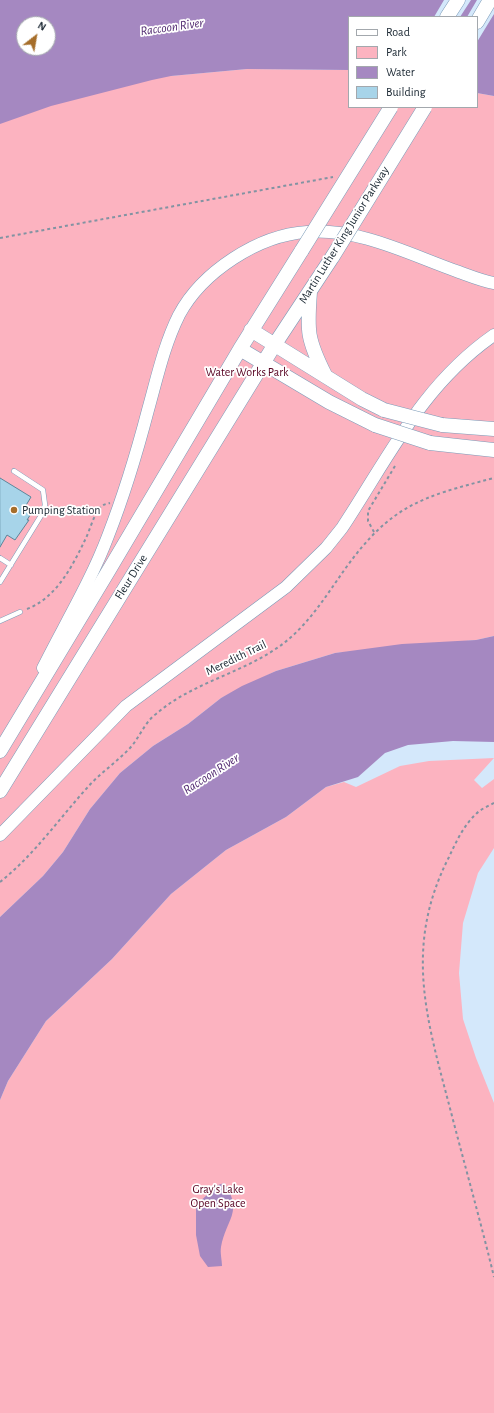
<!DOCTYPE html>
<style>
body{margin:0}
#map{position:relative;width:494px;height:1413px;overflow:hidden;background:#d4e8fb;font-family:"Alegreya Sans",sans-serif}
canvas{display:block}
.legend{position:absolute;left:348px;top:16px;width:130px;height:92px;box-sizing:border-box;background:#fff;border:1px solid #a3a8ad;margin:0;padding:5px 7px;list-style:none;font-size:12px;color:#192631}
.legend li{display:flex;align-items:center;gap:8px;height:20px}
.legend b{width:20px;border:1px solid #a3a8ad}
.north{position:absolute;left:16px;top:16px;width:40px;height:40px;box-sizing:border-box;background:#fff;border:1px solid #a3a8ad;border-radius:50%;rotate:31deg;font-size:11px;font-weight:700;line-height:16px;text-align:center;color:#192631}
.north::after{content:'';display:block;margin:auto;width:14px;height:18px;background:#a66e2a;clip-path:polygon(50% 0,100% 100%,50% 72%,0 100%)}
</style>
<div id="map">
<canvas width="494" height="1413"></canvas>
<ul class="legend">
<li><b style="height:5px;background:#fff"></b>Road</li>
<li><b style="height:11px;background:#fcb3c0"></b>Park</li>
<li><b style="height:11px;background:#a588c1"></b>Water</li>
<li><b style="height:11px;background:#a7d4e9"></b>Building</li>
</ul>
<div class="north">N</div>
</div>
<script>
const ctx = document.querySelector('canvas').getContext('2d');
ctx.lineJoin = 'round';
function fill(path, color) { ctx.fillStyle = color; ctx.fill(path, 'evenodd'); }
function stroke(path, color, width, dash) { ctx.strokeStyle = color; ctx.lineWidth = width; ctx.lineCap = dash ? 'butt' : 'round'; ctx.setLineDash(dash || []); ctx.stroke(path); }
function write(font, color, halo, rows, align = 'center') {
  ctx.font = font + ' "Alegreya Sans",sans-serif'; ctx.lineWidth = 3.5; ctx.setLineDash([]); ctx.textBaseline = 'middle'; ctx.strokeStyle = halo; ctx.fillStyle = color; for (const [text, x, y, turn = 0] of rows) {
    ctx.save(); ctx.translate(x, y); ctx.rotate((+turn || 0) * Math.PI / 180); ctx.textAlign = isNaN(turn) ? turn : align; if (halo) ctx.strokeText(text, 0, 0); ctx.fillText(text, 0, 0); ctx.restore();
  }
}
const green = new Path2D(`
 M0,0l171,76 76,-7 102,1v37h128v-14l17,3v540l-18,4 -141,13 -59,18 -55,27 -33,26 -35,22 -33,27 -30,36 -27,43 -20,24 -43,41zM24,24h24v24h-24z
 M494,758l-20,22 8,8 12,-9v69l-16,25 -15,50 -4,50 4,46 13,39 18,45v310h-494v-313l8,-19 38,-60 66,-62 59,-65 55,-44 60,-33 40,-30 18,-5 12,5 44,-21 29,-5z`);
const water = new Path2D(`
 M0,0h494v96l-17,-3v-76h-128v53l-102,-1 -76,7 -19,4 -101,26 -51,18zM24,24h24v24h-24z
 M494,636v106l-41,-1 -45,4 -23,8 -27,24 -32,10 -40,30 -60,33 -55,44 -59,65 -66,62 -38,60 -8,19v-183l43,-41 20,-24 27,-43 30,-36 33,-27 35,-22 33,-26 21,-12 34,-15 59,-18 67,-9 74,-4z
 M224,1183c20,29 2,36 -3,64 -1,6 1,13 1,19l-14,1 -8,-11 -4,-21v-30l22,-20z`);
const pier = new Path2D(`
 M444,0h27l-11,17h-26z
 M477,0h17v14l-17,28v-25h-10z`);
const building = new Path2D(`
 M0,478l31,19 -6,10 7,5 -5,8h2l-14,20 -8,-5 -7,12z`);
const path = new Path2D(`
 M0,238l333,-61
 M374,532l-6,-11v-10l27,-45
 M27,609c29,-11 45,-42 58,-69 5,-10 8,-23 14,-31 3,-4 6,-5 11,-6
 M494,803c-6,3 -13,6 -18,11 -12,11 -20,28 -27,43 -47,92 -21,166 3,259 14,54 29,107 42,161
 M0,882c34,-27 58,-62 87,-94 13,-15 30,-26 43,-40 10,-11 14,-25 26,-34 39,-34 95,-42 134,-76 22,-19 38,-45 55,-69 46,-64 76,-72 149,-91`);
const service = new Path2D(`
 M0,558l11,7
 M0,582l42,-68 3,-9 -2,-15 -29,-19
 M0,621l20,-9`);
const secondary = new Path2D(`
 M43,668c22,-44 48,-87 65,-132 16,-41 29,-84 40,-126 9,-32 16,-65 31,-95 23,-43 79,-80 128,-83 54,-4 103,23 152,40 11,4 23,9 35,11
 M0,835l126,-129 160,-119 40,-39 16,-20c47,-71 80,-143 152,-193`);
const primary = new Path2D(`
 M447,17l11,-17
 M477,22l13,-22
 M310,292c-3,39 -3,47 15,83
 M251,330l111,69 22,11
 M240,349l89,53 46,23
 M442,425l52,4
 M430,443l64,7
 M0,751l109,-181 131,-221 62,-99
 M0,791l275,-447 58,-88`);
const primaryBridge = new Path2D(`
 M302,250l89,-143
 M333,256l92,-149
 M384,410l58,15
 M375,425l55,18`);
const markers = [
 [14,510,4,"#a66e2a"]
];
const streetNames = [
 ["Martin Luther King Junior Parkway",344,235,-58],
 ["Fleur Drive",131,577,-58],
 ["Meredith Trail",236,658,-26]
];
const parkNames = [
 ["Water Works Park",247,372],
 ["Gray's Lake",218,1189],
 ["Open Space",218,1203]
];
const poiNames = [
 ["Pumping Station",22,510]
];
const waterNames = [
 ["Raccoon River",172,27,-8],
 ["Raccoon River",211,774,-33]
];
fill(green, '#fcb3c0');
fill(water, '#a588c1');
fill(pier, '#d4e8fb');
fill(building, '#a7d4e9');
stroke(building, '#5c879b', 1);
stroke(service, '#7c9bb8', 5.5);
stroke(secondary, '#7c9bb8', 13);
stroke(primary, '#7c9bb8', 15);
stroke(path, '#8293a2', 2, [3, 3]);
stroke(service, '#fff', 4.5);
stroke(secondary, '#fff', 12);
stroke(primary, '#fff', 14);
stroke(primaryBridge, '#7c9bb8', 15, []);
stroke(primaryBridge, '#fff', 14);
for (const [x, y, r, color] of markers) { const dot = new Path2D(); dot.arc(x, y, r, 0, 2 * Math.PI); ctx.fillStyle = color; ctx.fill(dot); stroke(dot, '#fff', 1.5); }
write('12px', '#192631', '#fff', streetNames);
write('12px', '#560020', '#fff', parkNames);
write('12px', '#192631', '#fff', poiNames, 'left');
write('italic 13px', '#522b71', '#fff', waterNames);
</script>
